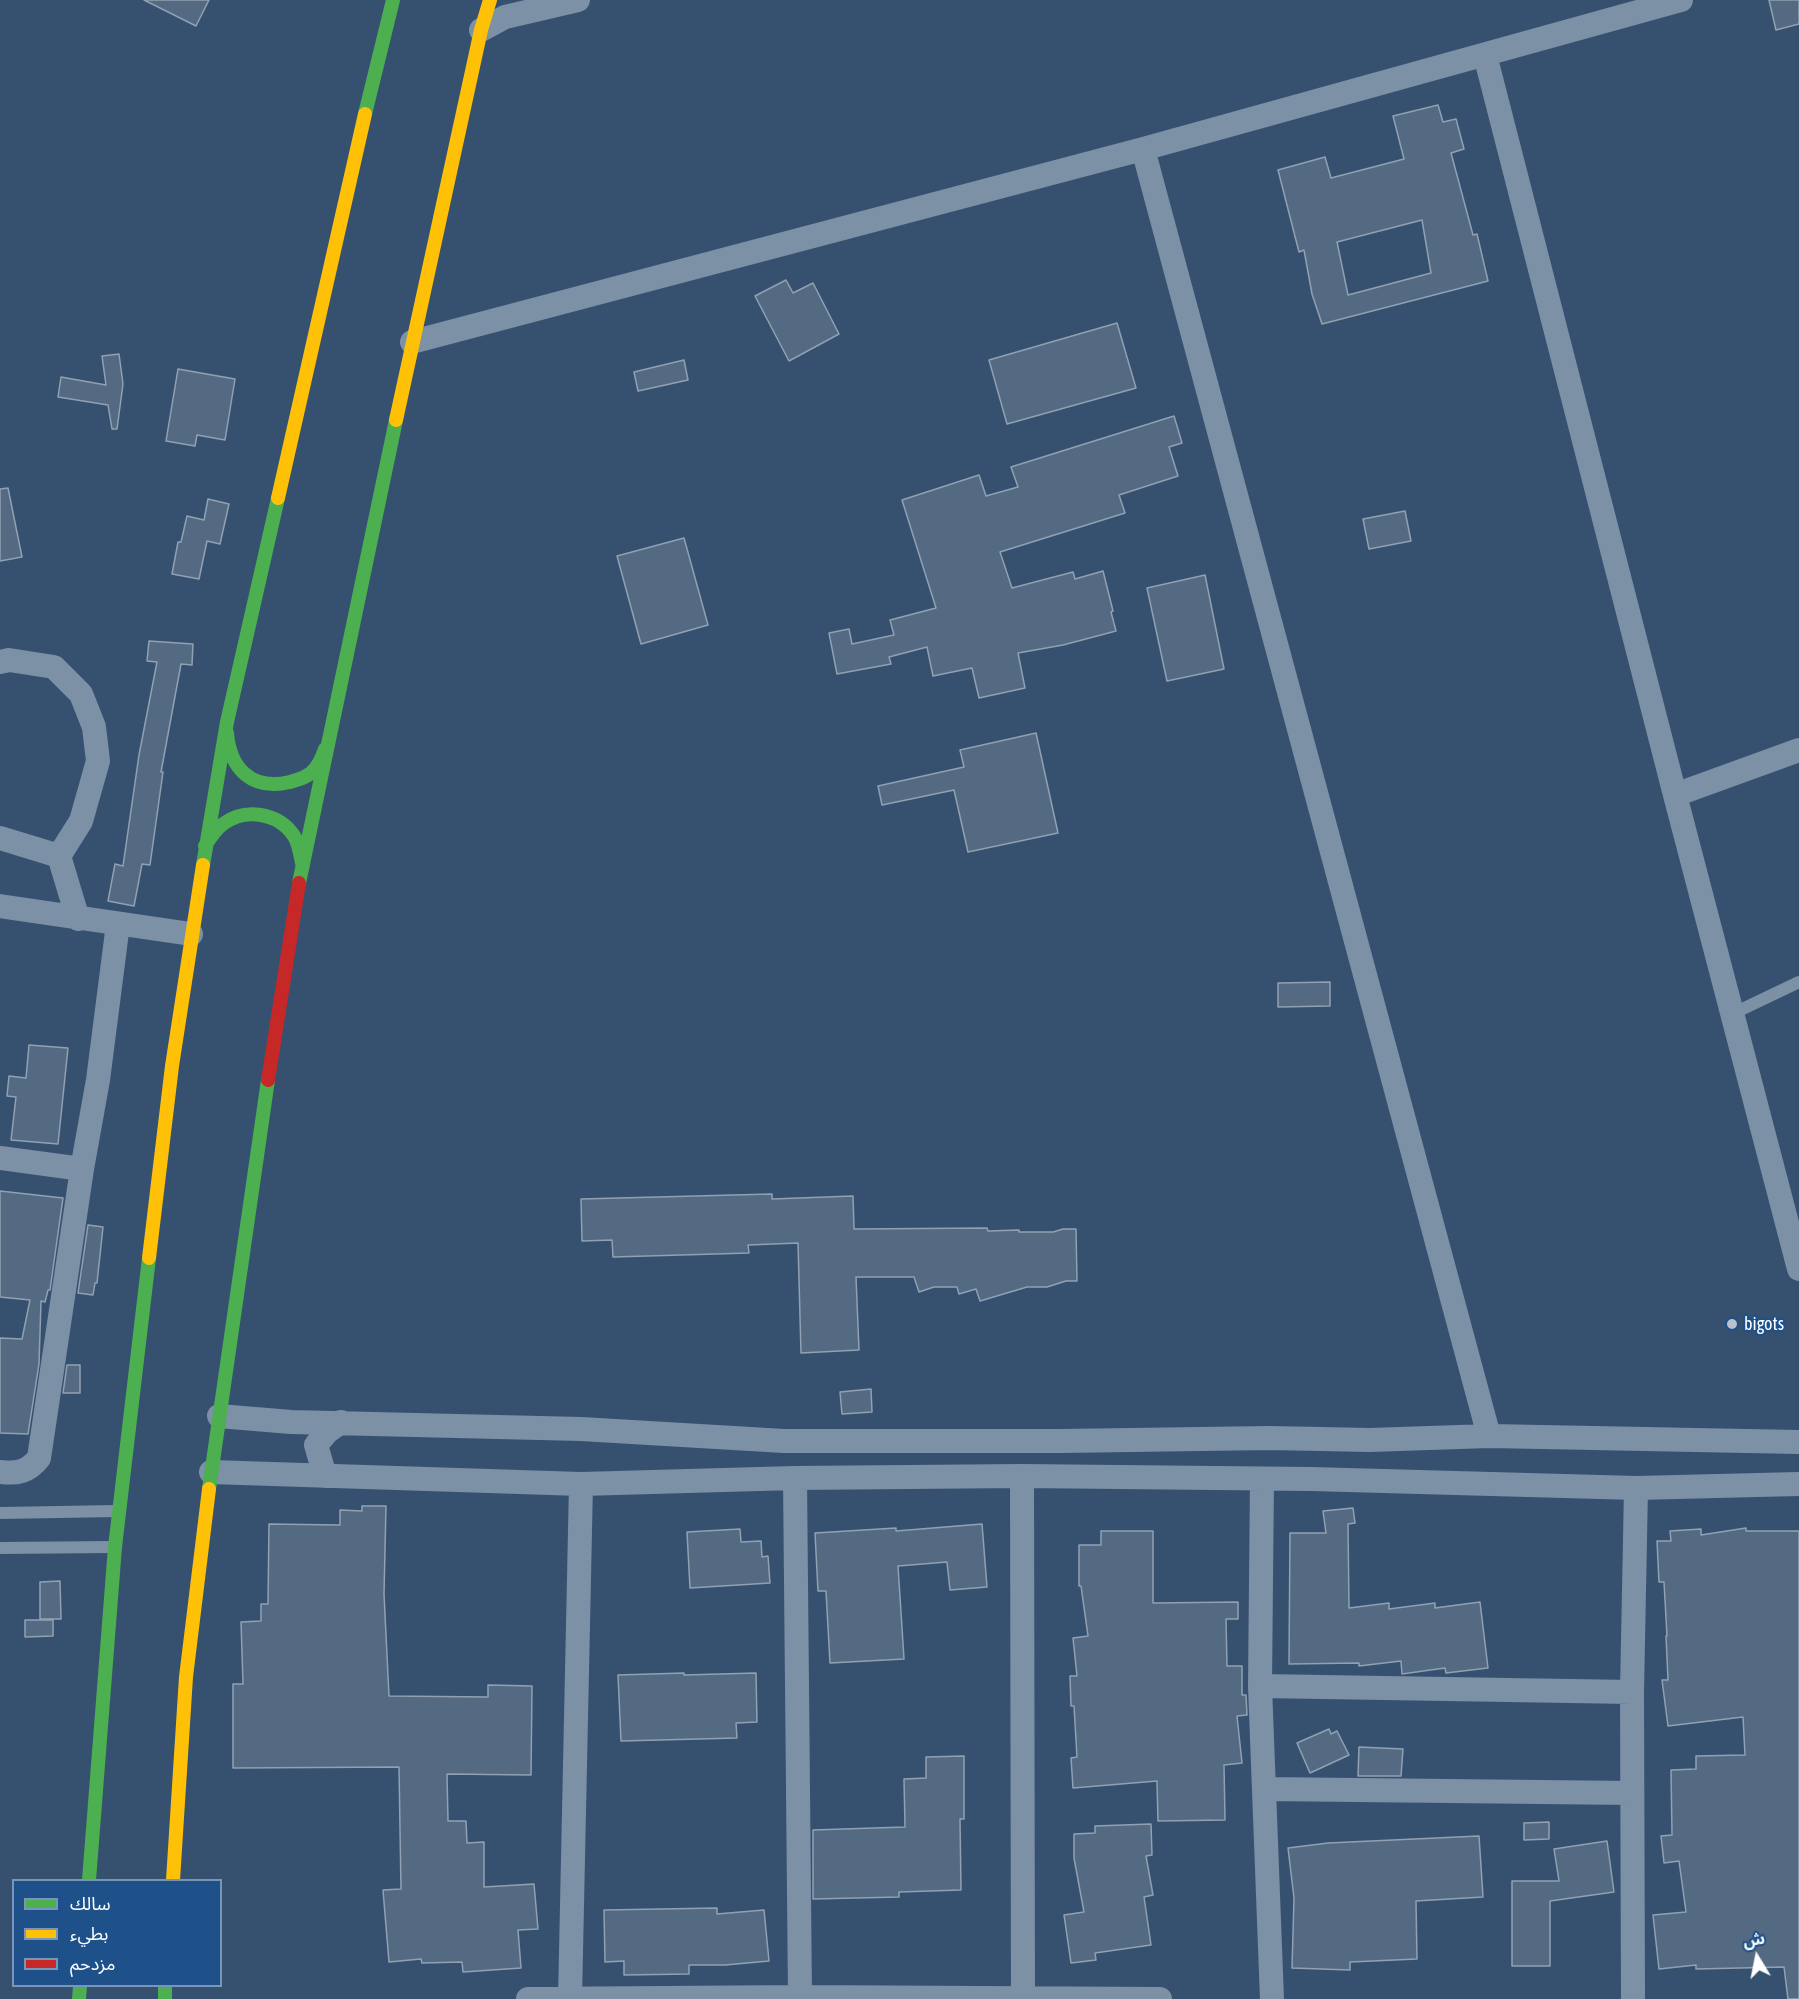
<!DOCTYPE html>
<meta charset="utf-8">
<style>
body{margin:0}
#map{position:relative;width:1799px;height:1999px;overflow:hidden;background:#365170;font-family:"Asap Condensed","Noto Sans Arabic",sans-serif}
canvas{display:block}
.legend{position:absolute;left:12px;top:1879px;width:210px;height:108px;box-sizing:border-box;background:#1e5089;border:2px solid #7896b8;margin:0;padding:8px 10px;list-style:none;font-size:18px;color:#fff}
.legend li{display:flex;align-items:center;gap:12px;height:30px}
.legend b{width:30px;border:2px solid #7896b8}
.north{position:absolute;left:1727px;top:1927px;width:60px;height:60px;-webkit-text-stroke:4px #1e5089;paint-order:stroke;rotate:350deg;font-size:16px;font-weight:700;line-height:24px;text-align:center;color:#fff}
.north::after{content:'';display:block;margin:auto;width:21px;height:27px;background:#fff;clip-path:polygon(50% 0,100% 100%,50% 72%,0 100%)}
</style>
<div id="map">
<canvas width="1799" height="1999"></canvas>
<ul class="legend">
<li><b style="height:8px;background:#4caf50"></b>سالك</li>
<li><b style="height:8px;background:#ffc107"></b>بطيء</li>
<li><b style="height:8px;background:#c62828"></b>مزدحم</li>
</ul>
<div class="north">ش</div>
</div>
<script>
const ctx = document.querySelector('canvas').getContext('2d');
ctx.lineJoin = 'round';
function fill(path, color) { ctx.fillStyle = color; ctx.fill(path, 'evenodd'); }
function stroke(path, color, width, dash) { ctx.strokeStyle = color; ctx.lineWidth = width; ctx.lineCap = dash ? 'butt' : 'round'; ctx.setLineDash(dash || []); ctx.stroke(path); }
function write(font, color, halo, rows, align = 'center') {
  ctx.font = font + ' "Asap Condensed",sans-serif'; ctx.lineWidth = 4.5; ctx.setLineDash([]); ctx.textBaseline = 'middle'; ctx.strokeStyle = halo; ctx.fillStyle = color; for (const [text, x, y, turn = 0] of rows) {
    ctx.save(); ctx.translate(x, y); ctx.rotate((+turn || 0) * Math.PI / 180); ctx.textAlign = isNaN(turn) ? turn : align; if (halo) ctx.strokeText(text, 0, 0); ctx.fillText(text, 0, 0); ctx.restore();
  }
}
const building = new Path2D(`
 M144,0h65l-13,26z
 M1769,0h30v24l-23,6z
 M1438,105l5,17 13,-3 8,30 -13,4 22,82 4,-1 11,47 -166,43 -10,-30 -8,-44 -5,2 -21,-82 47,-13 6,21 73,-19 -11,-43zM1422,220l9,53 -83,22 -11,-53z
 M786,280l7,13 20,-10 26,51 -50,27 -34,-65z
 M1117,323l19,65 -129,36 -18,-64z
 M119,354l4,30 -6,45h-5l-4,-24 -50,-8 3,-20 45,8 -4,-29z
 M684,360l4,20 -50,11 -4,-19z
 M178,369l57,10 -10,61 -28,-5 -2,11 -29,-5z
 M1174,416l8,27 -13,4 9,29 -59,19 6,18 -125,39 12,36 61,-16 2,7 28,-8 10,40 -2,1 5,19 -53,14 -45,8 7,35 -46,10 -7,-30 -39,8 -6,-29 -38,10 2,7 -54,10 -8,-41 20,-4 3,15 42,-9 -4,-15 46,-12 -34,-108 77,-25 7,21 32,-9 -7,-20z
 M8,488l14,69 -22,4v-72z
 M208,499l21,5 -9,40 -13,-3 -8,38 -27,-5 6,-32h3l6,-26 17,4z
 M1405,511l6,30 -42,8 -6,-30z
 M684,538l24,87 -67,19 -24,-88z
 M1205,575l19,94 -57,12 -20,-93z
 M149,641l44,3 -1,21 -11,-1 -20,108h2l-13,93 -8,-1 -8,42 -26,-5 7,-37 8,2 16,-111 18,-93 -10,-1z
 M1036,733l22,100 -90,19 -14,-62 -72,15 -4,-19 86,-19 -4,-17z
 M1330,982v24l-52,1v-24z
 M29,1045l39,3 -10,96 -47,-4 5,-43 -9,-1 2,-20 17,2z
 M0,1191l63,7 -13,92h-2l-3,12 -4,-1 -2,63 -11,70 -28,-1v-95l22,1 8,-39 -30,-3z
 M772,1194v5l81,-3 1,33 133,-1 1,3 31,-1v2h34l10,-3h13l1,52h-11l-19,6h-20l-47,14 -4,-12 -17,5 -2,-7h-23l-15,5 -5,-15h-58l3,73 -58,3 -3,-110 -50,2 1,8 -136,4 -1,-17 -30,1 -1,-42z
 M88,1225l15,2 -6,56h-2l-2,12 -15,-2z
 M67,1365h13v28h-17z
 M871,1389l1,23 -30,2 -2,-22z
 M362,1506h24l-2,88 5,102 99,1v-12l44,1 -1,89 -84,-1 1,47h18l1,22 17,-1v45l50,-3 4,45 -20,1 3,38 -58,4 -1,-10 -40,1 -1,-4 -32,3 -6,-72 18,-1 -2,-122 -166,1v-84h10l-2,-62 20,-1v-17h7l1,-80 71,1v-15l22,1z
 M1353,1508l2,15 -7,1 1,84 40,-5v6l46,-6v5l45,-6 8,66 -42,5 -1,-5 -43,6 -1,-13 -42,5v-3l-70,1 1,-131h36l-3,-22z
 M982,1524l5,63 -37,3 -3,-28 -49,4 6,93 -74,4 -4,-72h-8l-3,-58 81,-5v3z
 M1746,1528v3h53v468h-11l-4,-32 -88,2v-4l-37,4 -6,-54 33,-3 -7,-51 -15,2 -3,-27 11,-1 -1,-65 25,-1v-13l49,-1 -2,-38 -75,9 -6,-46h6l-2,-44h1l-3,-54h-5l-2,-41h14l-1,-10 31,-2v6z
 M740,1529l1,13 20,-1 1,16 6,-1 2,27 -80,5 -3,-56z
 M1101,1531h52v72l85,-1v17h-12l1,47h15v29h4l1,20 -10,1 5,47 -18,2 1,55 -67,1 -1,-40 -84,7 -2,-30 6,-1 -3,-51h-3l-1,-30h7l-4,-38 15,-2 -7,-50h-2v-41h22z
 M60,1581l1,38h-21v-37z
 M25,1620h28v16l-28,1z
 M684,1673v2l72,-2 1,49 -21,1 1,15 -116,3 -3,-66z
 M1329,1729l2,5 6,-3 12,24 -39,18 -13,-30z
 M1359,1747l44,2 -2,27h-43z
 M964,1756v63h-4l1,71 -62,2v5l-86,2v-69l92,-3 -1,-48 22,-1v-21z
 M1549,1822v17l-25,1v-17z
 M1151,1824l1,31 -6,1 7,39 -9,2 7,48 -56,8 1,7 -25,3 -7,-48 20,-3 -10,-54v-24l21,-1v-7z
 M1479,1836l4,61 -67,4 1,58 -67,3v8l-58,-2 2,-70 -6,-50 40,-5z
 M1607,1841l7,51 -64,9v65h-38v-85h47l-5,-32z
 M717,1908v6l47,-4 5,51 -44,4h-36v9l-65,1v-14l-19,1 -1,-52z`);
const lane = new Path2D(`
 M1732,1014l67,-32
 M0,1513l117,-2
 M0,1548l113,-1`);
const street = new Path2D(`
 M481,30l24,-13 73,-17
 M1485,55l190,740 124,474
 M1143,149l346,1287
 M412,342l731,-193 538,-149
 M0,662l9,-2 45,7 27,27 13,33 4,34 -17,60 -22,35 -59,-18
 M1675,795l124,-45
 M59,856l19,63
 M0,906l191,28
 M0,1158l82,11 -43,289c-11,14 -22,16 -39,14
 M82,1169l16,-89 20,-156
 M219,1416l72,6 290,7 203,12h278l208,-3 100,2 119,-4 310,6
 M211,1472l370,12 214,-6 227,-2 289,3 325,9 163,-4
 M325,1476l-9,-31 11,-13 14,-10
 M1022,1476l1,523
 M795,1478l5,519
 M1262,1479l-2,207 12,313
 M1260,1686l372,6
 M1264,1789l368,4
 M528,1999l272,-2 360,2
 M570,1999l11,-515
 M1633,1999l-1,-307 4,-204`);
const fast = new Path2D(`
 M365,114l28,-114
 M227,733c3,36 25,58 63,49 7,-2 15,-4 21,-9 7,-6 11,-15 14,-24
 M205,846c5,-8 10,-16 18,-22 22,-16 55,-12 71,12 5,8 6,18 8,27
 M203,865l24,-143 51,-224
 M299,883l97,-463
 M209,1489l59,-409
 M89,1880l26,-333 34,-289
 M165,1986v13
 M79,1999l1,-13`);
const slow = new Path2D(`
 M396,420l85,-390 9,-30
 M278,498l87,-384
 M149,1258l23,-192 31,-201
 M173,1880l13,-203 23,-188`);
const jam = new Path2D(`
 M268,1080l31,-197`);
const markers = [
 [1732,1324,6,"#b9c2cd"]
];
const poiNames = [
 ["bigots",1744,1324]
];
fill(building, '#546a82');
stroke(building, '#91a1b3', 1.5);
stroke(lane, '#7d91a6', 12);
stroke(street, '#7d91a6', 24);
stroke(fast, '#4caf50', 14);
stroke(slow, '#ffc107', 14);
stroke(jam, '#c62828', 14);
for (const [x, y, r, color] of markers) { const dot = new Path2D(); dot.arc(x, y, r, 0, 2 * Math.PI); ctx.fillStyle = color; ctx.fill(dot); stroke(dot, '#1e5089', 2); }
write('18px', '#fff', '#1e5089', poiNames, 'left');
</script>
